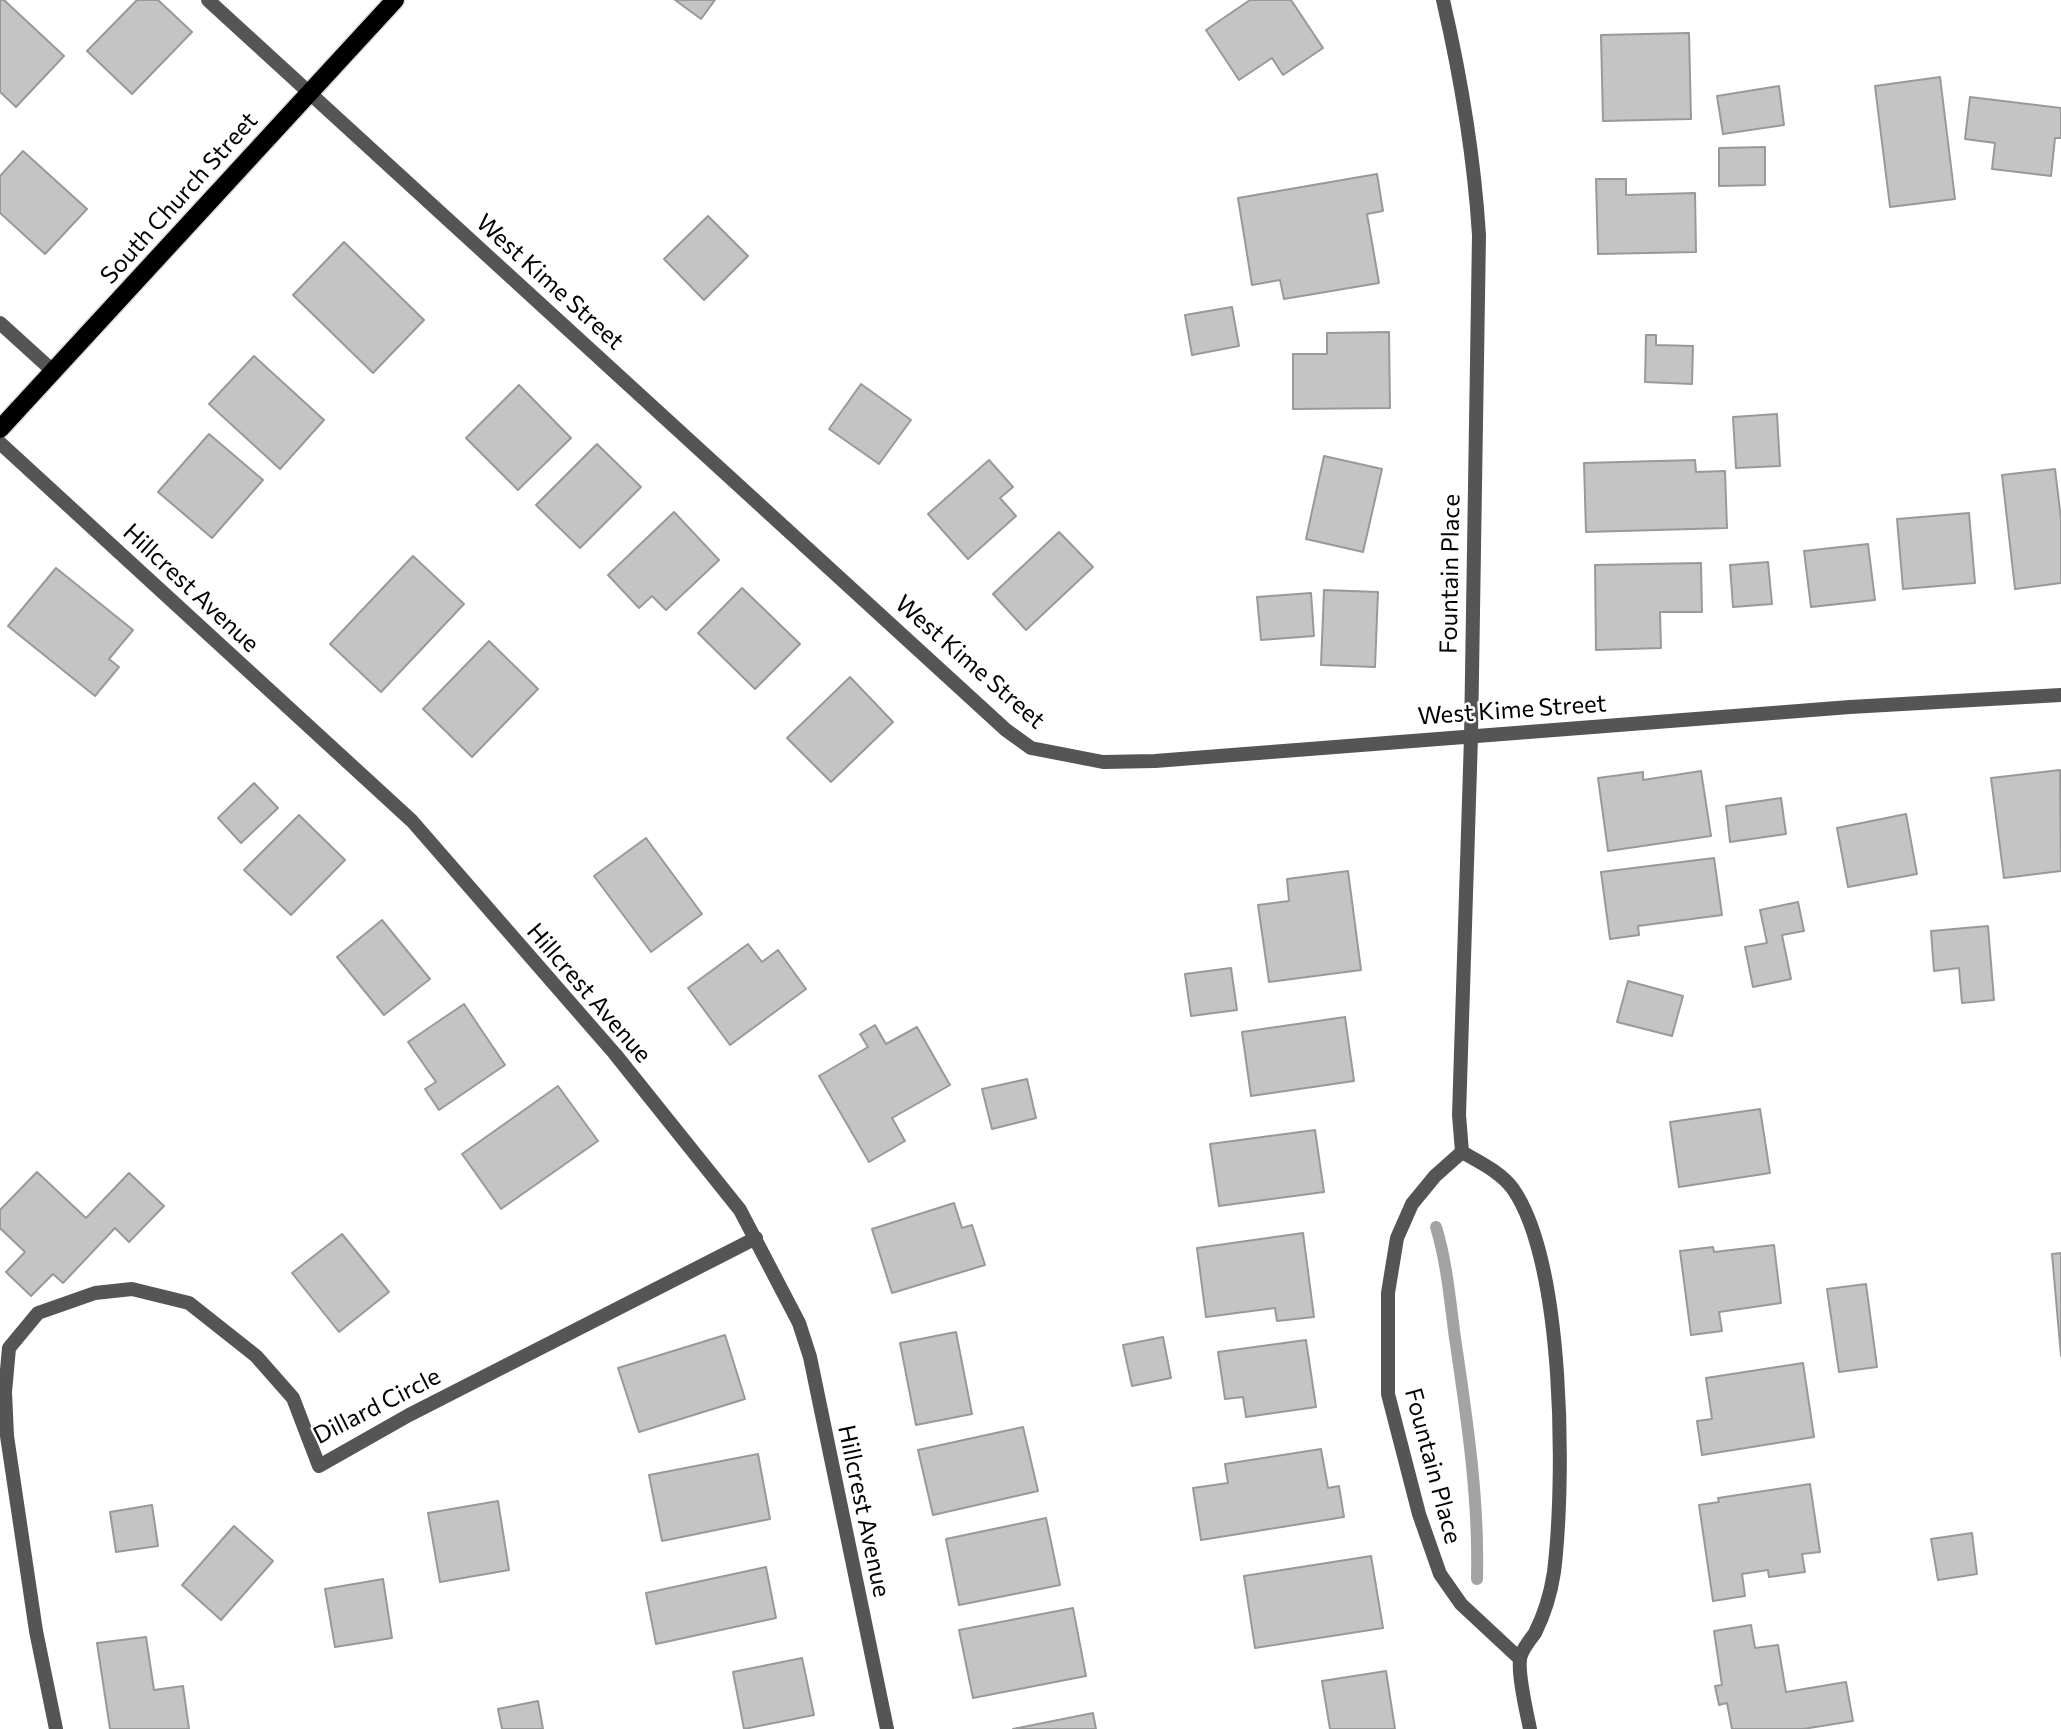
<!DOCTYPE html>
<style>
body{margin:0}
canvas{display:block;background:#fff}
</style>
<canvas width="2061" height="1729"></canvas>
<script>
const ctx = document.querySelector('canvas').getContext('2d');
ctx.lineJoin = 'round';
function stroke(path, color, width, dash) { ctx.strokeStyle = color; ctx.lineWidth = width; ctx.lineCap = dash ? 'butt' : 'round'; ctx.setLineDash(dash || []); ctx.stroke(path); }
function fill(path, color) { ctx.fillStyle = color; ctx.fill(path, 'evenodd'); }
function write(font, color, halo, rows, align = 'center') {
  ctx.font = font + ' Commissioner,sans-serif'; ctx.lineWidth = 5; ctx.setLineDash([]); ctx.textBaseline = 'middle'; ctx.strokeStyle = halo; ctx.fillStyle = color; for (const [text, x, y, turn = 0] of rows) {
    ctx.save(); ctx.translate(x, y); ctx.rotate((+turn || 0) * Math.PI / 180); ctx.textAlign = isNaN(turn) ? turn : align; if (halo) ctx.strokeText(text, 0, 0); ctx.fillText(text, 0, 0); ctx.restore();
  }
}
const stream = new Path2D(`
 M1436,1227c11,36 14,74 19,111 12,81 24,160 22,241`);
const building = new Path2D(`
 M0,0h4l60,56 -48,51 -16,-15z
 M137,0h21l34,32 -60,62 -45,-43z
 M675,0h40l-14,19z
 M1250,0h41l32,48 -40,27 -11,-17 -33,22 -33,-50z
 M1689,33l2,86 -88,2 -2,-86z
 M1940,77l15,122 -65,8 -15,-121z
 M1779,86l5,39 -61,9 -6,-38z
 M1970,97l91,11v30h-6l-4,38 -59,-7 3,-26 -30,-4z
 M1765,147v38l-46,1v-38z
 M23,151l64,58 -42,45 -45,-41v-37z
 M1377,174l6,37 -16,3 12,69 -95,16 -4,-19 -28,5 -14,-87z
 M1596,179h30v16l69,-2 1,59 -98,2z
 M708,216l40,40 -44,44 -40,-41z
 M344,242l80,78 -51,53 -80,-78z
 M1232,307l7,39 -47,9 -7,-40z
 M1389,332l1,76 -97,1v-55h34v-21z
 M1646,335h10v10l37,1 -1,38 -47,-2z
 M254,356l70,64 -44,49 -71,-65z
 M861,384l50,36 -32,44 -50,-35z
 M519,385l52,53 -53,52 -52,-52z
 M1777,414l3,52 -44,2 -3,-51z
 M209,434l54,46 -51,58 -54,-46z
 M597,444l44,43 -61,61 -44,-43z
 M1324,456l58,13 -19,83 -57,-13z
 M989,460l24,27 -13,11 16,18 -48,43 -40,-45z
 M1695,460l1,12 29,-1 2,57 -141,4 -2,-69z
 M2055,469l6,50v64l-46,6 -13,-114z
 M674,512l45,48 -53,50 -14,-14 -13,12 -31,-33z
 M1969,513l6,70 -72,6 -6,-70z
 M1059,532l34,35 -67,63 -33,-36z
 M1868,544l7,56 -64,7 -7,-56z
 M413,556l51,48 -83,88 -51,-48z
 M1768,562l4,42 -39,3 -3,-42z
 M1701,563l1,49h-42l1,36 -65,2 -1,-85z
 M56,568l77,62 -24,29 10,8 -24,29 -87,-70z
 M742,588l58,56 -45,45 -57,-56z
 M1324,590l54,2 -3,75 -54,-2z
 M1311,593l3,43 -53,4 -4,-43z
 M489,641l49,48 -66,68 -49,-48z
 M850,677l43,45 -62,60 -44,-44z
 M2060,770l1,101 -57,7 -13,-100z
 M1701,771l10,65 -103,15 -10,-73 45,-6v8z
 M254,783l24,25 -37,35 -23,-25z
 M1781,798l5,36 -56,8 -4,-36z
 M1906,814l11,60 -69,13 -11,-59z
 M299,815l46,45 -54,55 -47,-45z
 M646,838l56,76 -51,38 -57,-76z
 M1714,858l8,57 -84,11 1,9 -29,4 -9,-67z
 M1348,871l13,99 -92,12 -11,-77 31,-4 -2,-22z
 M1798,902l6,29 -22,4 9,44 -38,8 -8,-40 22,-4 -7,-33z
 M382,920l48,59 -46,36 -47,-58z
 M1988,926l6,74 -32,3 -3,-35 -25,3 -3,-40z
 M748,944l14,18 16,-12 28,39 -76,56 -42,-57z
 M1231,968l6,42 -46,6 -6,-42z
 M1628,981l55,15 -11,40 -55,-14z
 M464,1004l41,61 -66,45 -14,-21 11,-7 -28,-40z
 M1345,1017l9,64 -103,15 -9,-64z
 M875,1025l11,19 31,-17 33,58 -58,33 13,23 -36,21 -50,-86 49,-29 -8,-13z
 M1027,1079l9,39 -44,11 -10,-40z
 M558,1086l40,55 -97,68 -39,-55z
 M1760,1109l10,64 -91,14 -9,-65z
 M1315,1130l9,62 -105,14 -9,-62z
 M37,1172l49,46 43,-45 35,33 -35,36 -14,-14 -52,55 -10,-9 -22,22 -25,-24 19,-20 -25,-24v-18z
 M954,1203l8,25 10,-3 13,40 -93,28 -20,-64z
 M1303,1233l11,84 -37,4 -2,-13 -69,9 -9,-69z
 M342,1234l47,58 -50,40 -47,-59z
 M1774,1245l7,58 -62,9 3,19 -31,4 -11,-84 33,-4 1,5z
 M2061,1253v103l-9,-102z
 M1866,1284l11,83 -38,5 -12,-83z
 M956,1332l16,82 -56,11 -16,-82z
 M725,1335l20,64 -106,33 -21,-64z
 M1163,1337l8,41 -39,8 -9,-41z
 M1306,1340l10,67 -70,10 -3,-20 -18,2 -7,-47z
 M1803,1363l11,74 -112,18 -5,-34 15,-2 -6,-41z
 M1023,1427l15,64 -105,24 -15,-65z
 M1321,1449l7,39 11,-2 5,31 -143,23 -8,-52 35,-5 -3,-19z
 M758,1454l12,65 -108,22 -13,-66z
 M1810,1484l10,68 -18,2 3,18 -36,5 -1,-7 -26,4 3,22 -32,5 -14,-96 20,-3 -1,-4z
 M498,1501l11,69 -69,12 -12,-69z
 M152,1505l6,41 -42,6 -6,-40z
 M1046,1518l14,67 -101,20 -13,-66z
 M234,1526l39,35 -52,59 -39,-35z
 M1972,1533l5,41 -39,6 -7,-41z
 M1371,1556l12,72 -128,20 -11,-72z
 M766,1567l10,51 -120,26 -10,-51z
 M383,1579l9,59 -57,9 -10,-58z
 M1073,1608l13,68 -113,22 -14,-68z
 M1751,1625l4,23 23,-3 8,47 60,-10 7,39 -50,8h-71l-5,-26 -8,2 -4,-19 7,-1 -8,-54z
 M146,1637l8,53 29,-4 6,43h-79l-13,-86z
 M802,1658l12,57 -70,14 -11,-57z
 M1386,1671l9,58h-65l-8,-48z
 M538,1701l5,28h-41l-4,-20z
 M1093,1713l3,16h-83z`);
const lane = new Path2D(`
 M0,323l54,49`);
const street = new Path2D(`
 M208,0l798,730 25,18 72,14 52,-1 695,-54 211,-12
 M1443,0c18,78 31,155 36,235l-8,502 -12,378 3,37
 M0,443l412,378 203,233 125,156 59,113 11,34 77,372
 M1462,1152c17,10 39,20 51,37 52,75 52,293 41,383 -3,20 -10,43 -19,61 -5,7 -11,14 -14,22 -5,13 6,59 9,74
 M1462,1152l-27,24 -23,28 -15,34 -9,55v101l31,120 21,60 21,30 58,54
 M56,1729l-20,-98 -29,-195 -2,-44 4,-44 29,-35 57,-20 37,-4 57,14 67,53 37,42 26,68 90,-51 347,-177`);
const primary = new Path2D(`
 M0,429l395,-429`);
const streetNames = [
 ["South Church Street",179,198,-48],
 ["West Kime Street",550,282,42],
 ["Fountain Place",1450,574,-89],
 ["Hillcrest Avenue",191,588,43],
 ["West Kime Street",970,662,41],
 ["West Kime Street",1512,710,-4],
 ["Hillcrest Avenue",589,993,49],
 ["Dillard Circle",377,1406,-27],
 ["Fountain Place",1433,1466,75],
 ["Hillcrest Avenue",864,1511,78]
];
stroke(stream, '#a3a3a3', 12);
fill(building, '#c4c4c4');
stroke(building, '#999', 2);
stroke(primary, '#dbdbdb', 21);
stroke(lane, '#555', 14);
stroke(street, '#555', 14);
stroke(primary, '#000', 18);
write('24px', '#000', '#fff', streetNames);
</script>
